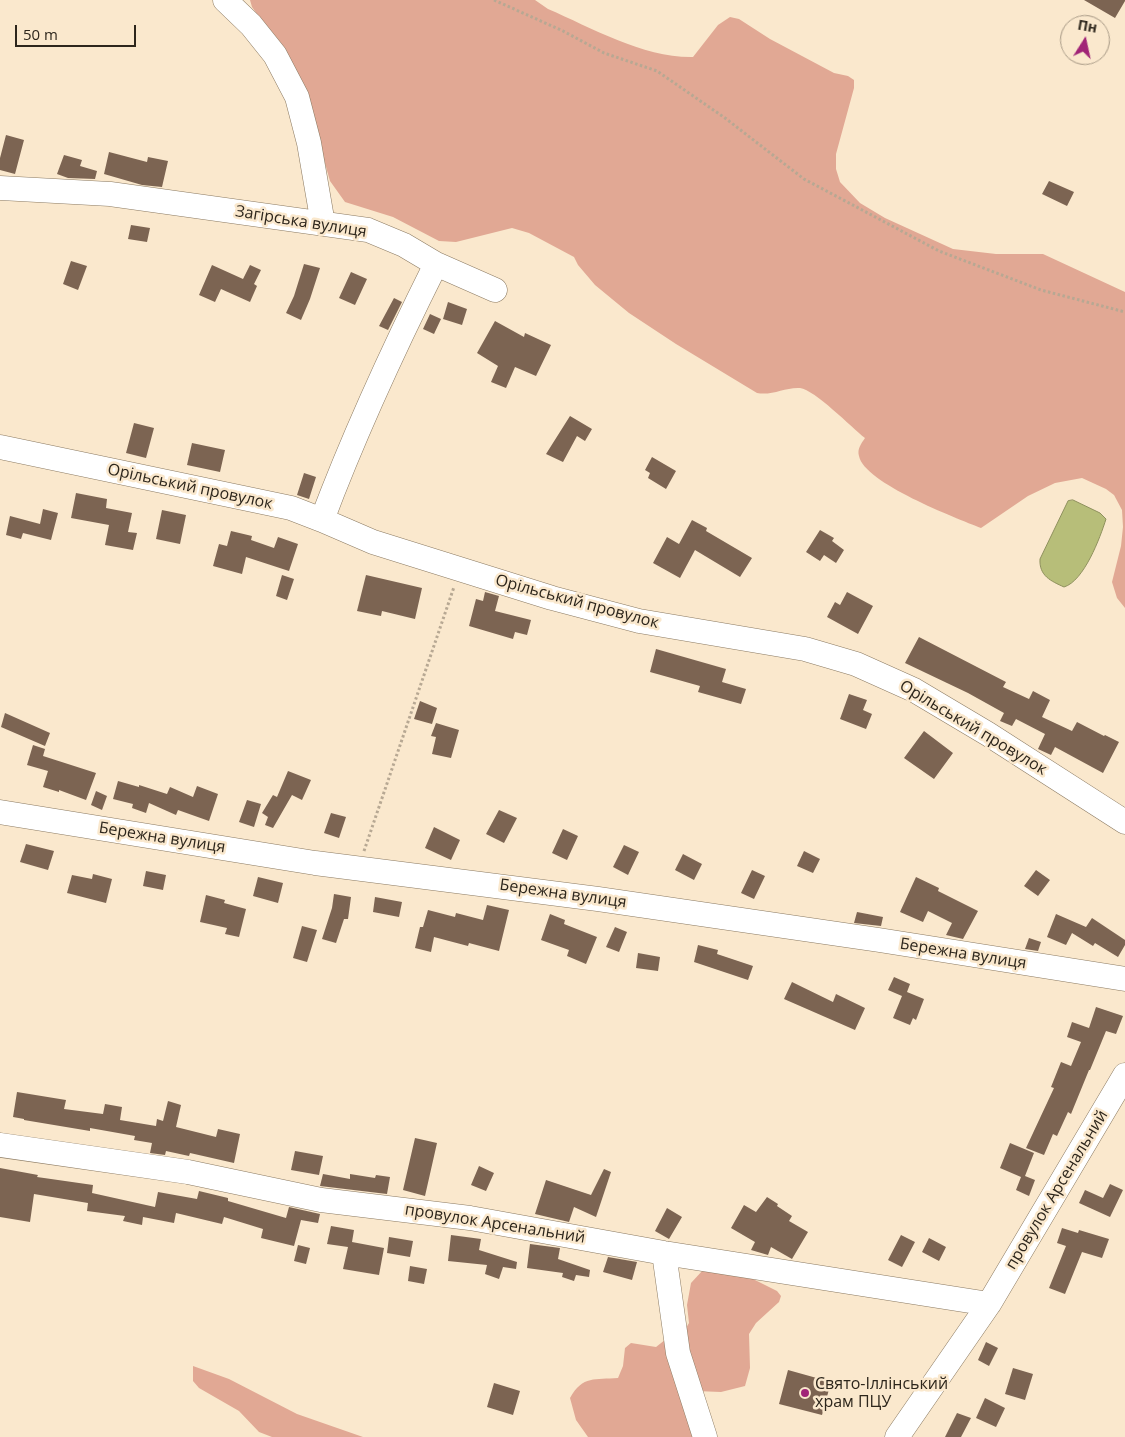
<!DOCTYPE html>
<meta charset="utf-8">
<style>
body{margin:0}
#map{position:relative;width:1125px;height:1437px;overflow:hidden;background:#fae8cd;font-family:"Open Sans",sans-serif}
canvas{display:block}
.north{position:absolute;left:1060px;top:15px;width:50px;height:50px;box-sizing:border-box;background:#fae8cd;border:1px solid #a89a86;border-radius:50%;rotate:10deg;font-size:14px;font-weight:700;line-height:20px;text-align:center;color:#2d261c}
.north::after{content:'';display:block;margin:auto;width:18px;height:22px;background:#a12477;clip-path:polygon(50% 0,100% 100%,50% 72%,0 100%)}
.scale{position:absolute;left:15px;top:25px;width:121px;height:22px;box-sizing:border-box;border:2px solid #2d261c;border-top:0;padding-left:6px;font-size:15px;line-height:18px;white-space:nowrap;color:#2d261c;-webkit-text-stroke:4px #fae8cd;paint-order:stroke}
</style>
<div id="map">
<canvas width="1125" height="1437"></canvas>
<div class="north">Пн</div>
<div class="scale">50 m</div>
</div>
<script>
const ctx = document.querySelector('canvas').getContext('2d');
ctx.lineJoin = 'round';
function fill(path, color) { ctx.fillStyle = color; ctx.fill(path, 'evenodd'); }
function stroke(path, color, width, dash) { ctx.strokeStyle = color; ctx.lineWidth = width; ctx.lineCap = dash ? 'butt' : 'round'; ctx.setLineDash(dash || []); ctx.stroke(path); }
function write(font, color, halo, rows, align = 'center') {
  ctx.font = font + ' "Open Sans",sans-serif'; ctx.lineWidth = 5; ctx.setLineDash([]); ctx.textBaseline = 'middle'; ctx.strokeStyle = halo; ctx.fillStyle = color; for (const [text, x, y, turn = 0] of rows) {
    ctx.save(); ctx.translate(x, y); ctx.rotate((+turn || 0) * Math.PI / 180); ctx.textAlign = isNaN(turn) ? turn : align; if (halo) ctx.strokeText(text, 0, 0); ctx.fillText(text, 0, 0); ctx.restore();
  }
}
const green = new Path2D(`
 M250,0h285l13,9c44,19 96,49 145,48l25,-32 12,-8 9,2 31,20 64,34 14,3 6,4v8l-18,66v15l4,13 20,21 25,15 68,31 43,5h47l82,38v316l-8,-10 -5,-16 9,-36 2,-19 -1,-17 -8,-15 -8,-6 -24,-11 -27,5 -27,13 -47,32c-25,-10 -117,-45 -122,-72 -2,-7 2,-12 6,-18 -14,-11 -50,-48 -65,-50 -15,-1 -28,8 -43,5l-81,-49 -47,-31 -34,-28 -17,-20 -4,-8 -45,-24 -17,-5 -56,14 -17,-1 -46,-24 -48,-15 -15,-21 -25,-88 -19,-38 -34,-48z
 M703,1270l44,6 30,15 4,5 -2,6 -23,21 -7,11 1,34 -5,18 -24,6 -25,-1v46h-108l-12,-17 -6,-22c13,-23 25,-18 48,-20l5,-12 2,-18 6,-5 25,4 14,-11 16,-8 3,-5 -2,-18 4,-22z
 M193,1366l36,13 68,35 66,23h-91l-13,-5 -20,-21 -40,-23 -6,-7z`);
const water = new Path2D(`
 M1073,500l27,13 6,6c-6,19 -22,62 -42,68 -13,-6 -25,-11 -24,-28l28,-58z`);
const building = new Path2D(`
 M1084,0h41v1l-10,17z
 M6,135l18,5 -9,34 -15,-4v-12z
 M109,152l38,10 1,-5 20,4 -6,26 -20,-2 -38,-11z
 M64,155l18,5 -2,6 17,5 -2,8 -27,-1 -11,-4z
 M1049,181l25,11 -7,14 -25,-12z
 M131,225l19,3 -3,14 -19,-3z
 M71,261l16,5 -9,24 -15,-6z
 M304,264l16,4 -10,31 -9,21 -15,-7 8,-17z
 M212,265l31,14 7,-14 11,5 -7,14 3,2 -7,16 -29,-13 -6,13 -16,-7z
 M351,272l16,7 -12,26 -16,-7z
 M394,298l8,4 -14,28 -9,-4z
 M448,302l19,7 -5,16 -19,-6z
 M430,314l11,5 -7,15 -11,-5z
 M495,321l29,16 1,-4 26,12 -15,31 -21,-9 -9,21 -15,-6 7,-16 -21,-13z
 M570,416l22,13 -7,12 -8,-5 -14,26 -17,-8z
 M134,423l20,5 -8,30 -20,-5z
 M192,443l33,7 -5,22 -33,-7z
 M652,457l24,14 -10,18 -18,-11 2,-5 -5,-3z
 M304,473l12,4 -7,22 -12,-4z
 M76,493l31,6 -1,9 26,5 -4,19 9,1 -4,17 -28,-5 4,-20 -38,-7z
 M43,509l15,4 -7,27 -28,-7 -2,6 -15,-4 4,-19 30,8z
 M162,510l24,5 -6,29 -24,-5z
 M692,520l15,8 -1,3 46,27 -12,19 -45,-27 -15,28 -27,-15 14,-26 12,7z
 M820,530l14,8 -2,3 12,9 -8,13 -12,-8 -4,6 -14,-9z
 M231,531l21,5 -1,4 23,8 4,-11 20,7 -9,27 -43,-14 -4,17 -29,-8 6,-22 8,2z
 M282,575l12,4 -7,21 -11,-4z
 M366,575l56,13 -7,31 -33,-8 -1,5 -24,-5z
 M485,592l14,4 -4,15 36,9 -4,15 -12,-3 -2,7 -44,-13 7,-27 7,2z
 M847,592l26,14 -15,28 -31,-17 8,-15 5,3z
 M919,637l87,45 -3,5 26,12 4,-8 17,9 -8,17 30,14 5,-9 27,14 1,-1 14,7 -16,31 -48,-26 -4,8 -13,-6 7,-15 -29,-15 -4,7 -12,-5 4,-8 -36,-20 -63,-30z
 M656,649l70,20 -4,13 24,7 -5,15 -43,-12 2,-6 -50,-14z
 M849,694l18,6 -4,10 9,4 -6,15 -26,-10z
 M420,701l17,7 -5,16 -18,-5z
 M5,713l45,20 -5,13 -44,-19z
 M436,723l23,7 -8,28 -19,-4 4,-17 -5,-1z
 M924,731l29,22 -19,26 -30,-21z
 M33,745l12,4 -2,7 53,17 -10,27 -27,-10v2l-16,-5 5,-16 -21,-6z
 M288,771l23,9 -9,20 -10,-5 -19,33 -8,-3 3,-8 -6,-4 11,-18 4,2z
 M118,781l21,6v-2l28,9 3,-7 23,10 4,-11 21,8 -9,27 -31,-11 -2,5 -27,-12 -3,10 -14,-5 1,-4 -20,-5z
 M96,791l11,5 -5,14 -11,-5z
 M247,800l14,4 -7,23 -15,-5z
 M499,810l18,8 -13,25 -18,-9z
 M331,813l15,4 -7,21 -15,-5z
 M434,827l26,13 -9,20 -26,-12z
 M563,829l15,7 -11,24 -15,-7z
 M26,844l28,7 -6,19 -28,-8z
 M624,845l15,7 -11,23 -15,-8z
 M804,851l16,8 -7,14 -16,-7z
 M683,854l19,10 -8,16 -19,-10z
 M752,870l13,6 -11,23 -13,-6z
 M1036,870l14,10 -12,16 -14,-10z
 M146,871l20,4 -3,15 -20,-4z
 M93,874l19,5 -6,24 -39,-10 5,-18 20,4z
 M258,877l25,6 -5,20 -25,-7z
 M916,877l23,11 -1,3 40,20 -15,28 -17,-4 6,-12 -24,-12 -5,11 -23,-10z
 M334,894l17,3 -3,22h-4l-8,24 -14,-4 10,-31z
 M206,895l19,5 -1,3 22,6 -7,28 -14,-3 2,-6 -27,-6z
 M375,897l27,5 -3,15 -26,-5z
 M487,905l22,5 -10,41 -30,-8 -1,3 -34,-9 -3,15 -16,-4 5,-21h3l5,-17 27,7 1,-4 27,7z
 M857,912l26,5 -2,9 -27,-3z
 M550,914l15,6 -1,4 33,13 -11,27 -19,-8 2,-6 -28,-10z
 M1056,914l30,13 6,-9 33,22v5l-7,12 -23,-14 -2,3 -21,-13 -6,12 -19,-8z
 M302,926l15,4 -10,32 -14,-4z
 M615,927l12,5 -8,20 -13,-5z
 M1029,938l12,4 -3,9 -13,-2z
 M698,945l20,5 -1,4 36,12 -5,14 -54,-18z
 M638,953l22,4 -2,14 -22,-3z
 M894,977l16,7 -3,8 17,7 -8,21 -3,-2 -3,7 -17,-7 9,-22 -14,-6z
 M792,982l41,20 3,-8 29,14 -10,22 -71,-31z
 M1096,1007l27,9 -7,18 -10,-3 -16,39h-1l-18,44 -3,-2 -11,24 -4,-2 -9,21 -18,-7 28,-60 -3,-1 10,-25 10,4 10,-24 -14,-5 5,-15 17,6z
 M17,1092l49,8 -2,9 39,5 2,-10 17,3 -2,13 36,6 1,-7 6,2 5,-20 13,4 -5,22 40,10 2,-8 22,5 -6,29 -44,-10 -1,3 -23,-5 -1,4 -15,-2 2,-10 -18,-3 1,-4 -45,-8v3l-66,-11v-1l-11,-2z
 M415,1138l22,5 -12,53 -22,-6z
 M1010,1143l24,10 -9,23 10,4 -6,16 -13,-6 5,-13 -21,-9z
 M295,1151l28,5 -4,19 -28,-5z
 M479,1166l15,7 -8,18 -15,-6z
 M0,1168l38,7 -1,2 56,8 -1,8 63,14 3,-15 39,7 2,-8 29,7v3l58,17 3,-11 31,7 -2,9 -17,-3 -7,26 -33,-8 2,-9 -39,-12 -2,7 -46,-11 -2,10 -31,-6 -1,8 -19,-4 2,-5 -38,-5 1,-8 -54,-9 -4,28 -30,-5z
 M604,1169l7,3 -15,45 -22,-10 -5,15 -34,-8 11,-34 45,15z
 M323,1174l27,5v-5l25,4 1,-3 14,2 -3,17 -67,-8z
 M1110,1184l13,6 -13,27 -31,-14 6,-13 18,8z
 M767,1197l11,7 -1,2 15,10 -3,5 19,11 -16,27 -21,-12 -3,8 -17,-5 4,-8 -24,-14 13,-23 12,7z
 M667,1208l15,9 -13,22 -14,-8z
 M331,1226l23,4 -2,12 32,6 -5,27 -36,-6 5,-22 -21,-3z
 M1062,1228l16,5 1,-3 30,9 -7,19 -20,-6 -17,42 -16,-6 17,-42 -9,-3z
 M451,1235l30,4 -2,11 38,12 -1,7 -13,-2 -4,12 -14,-5 2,-9 -39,-4z
 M901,1235l14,7 -13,25 -14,-7z
 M389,1237l24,4 -3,16 -23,-4z
 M929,1238l17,9 -7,14 -17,-9z
 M530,1244l30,4 -2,11 32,11 -1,7 -13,-2 -2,6 -12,-4 1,-4 -36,-5z
 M298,1245l12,3 -4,16 -12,-3z
 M608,1257l29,5 -5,18 -29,-8z
 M410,1266l17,3 -3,15 -16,-3z
 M986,1342l12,6 -9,18 -11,-6z
 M1013,1368l20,6 -8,26 -20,-6z
 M788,1370l43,12 -9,33 -43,-11z
 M494,1383l26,8 -7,24 -26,-8z
 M985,1398l20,10 -9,19 -20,-9z
 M957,1413l14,5 -10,19h-16z`);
const path = new Path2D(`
 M494,0l69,31 41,22 53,18 68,47 79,61 135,72 102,39 84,22
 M364,851l90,-264`);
const minor = new Path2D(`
 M225,0l26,25 24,30 22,42 12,46 14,81
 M0,188l110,6 258,36 36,15 32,19 59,26
 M0,447l291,61 31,12 51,22 179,56 87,23 166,28 51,15 58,26 74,44 137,88
 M322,520c33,-88 72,-172 114,-256
 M0,812l315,51 283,36 281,41 246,39
 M0,1145l188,27 133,28 149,18 194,35 325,51
 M664,1253l14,100 27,84
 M897,1437l92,-133 136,-229`);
const markers = [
 [805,1393,5,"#a12477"]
];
const streetNames = [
 ["Загірська вулиця",301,222,9],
 ["Орільський провулок",190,487,12],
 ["Орільський провулок",577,602,15],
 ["Орільський провулок",973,728,31],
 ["Бережна вулиця",162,838,9],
 ["Бережна вулиця",563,894,8],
 ["Бережна вулиця",963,954,9],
 ["провулок Арсенальний",1057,1190,-59],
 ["провулок Арсенальний",495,1224,9]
];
const poiNames = [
 ["Свято-Іллінський",815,1384],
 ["храм ПЦУ",815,1402]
];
fill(green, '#e1a894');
fill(water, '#b7be79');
stroke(water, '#8e905d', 1);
fill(building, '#7c6452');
stroke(minor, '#8b7a62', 25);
stroke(path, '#b7a893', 3, [2.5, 2.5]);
stroke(minor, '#fff', 24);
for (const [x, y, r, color] of markers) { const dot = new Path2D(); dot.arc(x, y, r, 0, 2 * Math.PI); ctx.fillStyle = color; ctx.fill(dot); stroke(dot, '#fae8cd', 2); }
write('16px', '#2d261c', '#fae8cd', streetNames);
write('16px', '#2d261c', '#fae8cd', poiNames, 'left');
</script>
